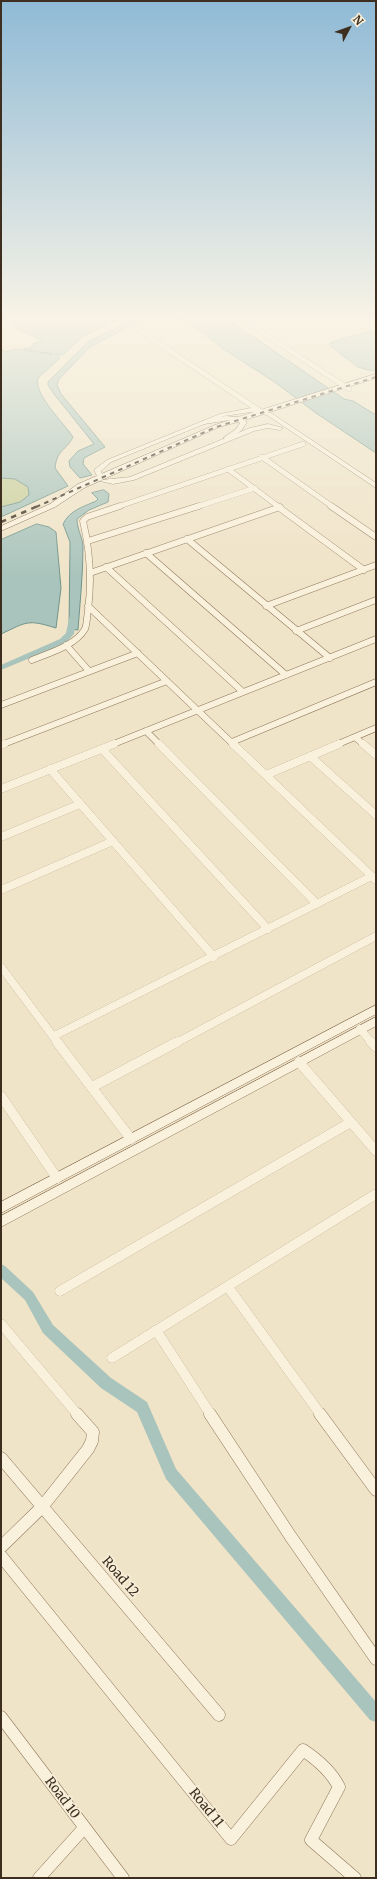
<!DOCTYPE html>
<style>
body{margin:0}
#map{position:relative;width:377px;height:1879px;overflow:hidden;background:#f0e4c8;font-family:Merriweather,serif}
canvas{display:block}
.frame{position:absolute;inset:0;border:2px solid #3d2e20;pointer-events:none}
.north{position:absolute;left:329px;top:8px;width:40px;height:40px;-webkit-text-stroke:3px #f7eed8;paint-order:stroke;rotate:49deg;font-size:11px;font-weight:700;line-height:16px;text-align:center;color:#3d2e20}
.north::after{content:'';display:block;margin:auto;width:14px;height:18px;background:#3d2e20;clip-path:polygon(50% 0,100% 100%,50% 72%,0 100%)}
</style>
<div id="map">
<canvas width="377" height="1879"></canvas>
<div class="frame"></div>
<div class="north">N</div>
</div>
<script>
const ctx = document.querySelector('canvas').getContext('2d');
ctx.lineJoin = 'round';
function fill(path, color) { ctx.fillStyle = color; ctx.fill(path, 'evenodd'); }
function stroke(path, color, width, dash) { ctx.strokeStyle = color; ctx.lineWidth = width; ctx.lineCap = dash ? 'butt' : 'round'; ctx.setLineDash(dash || []); ctx.stroke(path); }
function write(font, color, halo, rows, align = 'center') {
  ctx.font = font + ' Merriweather,serif'; ctx.lineWidth = 3.5; ctx.setLineDash([]); ctx.textBaseline = 'middle'; ctx.strokeStyle = halo; ctx.fillStyle = color; for (const [text, x, y, turn = 0] of rows) {
    ctx.save(); ctx.translate(x, y); ctx.rotate((+turn || 0) * Math.PI / 180); ctx.textAlign = isNaN(turn) ? turn : align; if (halo) ctx.strokeText(text, 0, 0); ctx.fillText(text, 0, 0); ctx.restore();
  }
}
const green = new Path2D(`
 M1,478l14,1 13,8 1,8 -9,7 -19,5z`);
const water = new Path2D(`
 M17,316h108l-42,20 -20,19 -8,-1 5,4 -22,20c-5,16 26,45 35,59 -7,14 -16,12 -18,31l13,18 -67,31v-10l19,-5 9,-7 -1,-8 -13,-8 -14,-1v-130l4,4 10,-3 37,5 -29,-5 7,-1 4,-5 8,-1c-8,-7 -19,-10 -29,-15v-2l3,-2 -3,-2z
 M183,316h40l121,83 9,2 23,14v38l-60,-40 -40,-30 -54,-35 -37,-29 -37,1 -1,-2z
 M137,319l3,2 -50,26 -31,32 -2,6 4,9 44,53 -21,11 -1,6 9,11 -12,3 -10,-11 -1,-6 9,-10 16,-7 -40,-50 -6,-9v-3l40,-40 21,-11z
 M370,331h6v38l-4,2 -14,-4 -29,-22 3,-3z
 M104,490l5,4 -1,8 -19,8 -12,9c0,10 5,17 6,27 0,28 -3,56 -5,84l-9,-1 1,-87 -7,-18c7,-14 20,-17 33,-23l2,-2 -6,-6z
 M37,524l12,3 7,5 5,56 -5,40c-29,-9 -29,-6 -55,6v-94z`);
const canal = new Path2D(`
 M159,316l2,1v2l-27,4 -8,4 -3,-2 10,-5z
 M70,615h6l1,2 -3,17 -8,9 -65,27v-5l59,-26 6,-6z
 M1,1264l4,2 28,26 20,33 58,53 36,24 29,67 200,233v20l-6,-2 -204,-241 -29,-67 -36,-24 -58,-55 -18,-33 -24,-22z`);
const minorFar4 = new Path2D(`
 M237,316l112,73
 M136,328l124,83
 M262,457l71,50
 M228,469l51,38
 M117,507l186,-63
 M196,507l59,-19`);
const minorFar3 = new Path2D(`
 M277,506l87,64
 M331,506l45,31
 M187,539l143,119
 M88,541l111,-35
 M146,553l140,122
 M106,567l137,125
 M90,573l190,-66
 M88,606l146,139
 M266,606l110,-41
 M296,631l80,-31
 M66,645l23,26
 M32,660c17,-7 43,-14 53,-31 2,-5 2,-13 3,-19 4,-30 2,-59 -5,-89l4,-4 33,-11
 M1,705l137,-52
 M146,731l14,14
 M355,737l9,8
 M232,742l144,-60
 M1,745l166,-64
 M111,745l265,-106
 M336,745l40,-17`);
const minorFar2 = new Path2D(`
 M159,744l158,160
 M233,744l143,136
 M363,744l13,11
 M1,745l3,-1
 M102,749l166,180
 M310,756l66,59
 M50,769l164,188
 M266,775l73,-31
 M1,789l113,-45
 M1,837l79,-33
 M1,890l112,-49
 M1,967l57,76
 M360,1029l12,14
 M54,1036l318,-160
 M176,1043l200,-107`);
const minorFar1 = new Path2D(`
 M57,1042l74,97
 M371,1042l5,5
 M299,1062l77,89
 M92,1087l85,-45
 M1,1096l56,82
 M228,1287l93,128
 M60,1291l291,-169
 M1,1324l77,91
 M156,1330l55,85
 M112,1358l264,-164`);
const minor = new Path2D(`
 M210,1414l81,123 85,122
 M320,1414l56,76
 M1,1458l218,257
 M1,1547l41,-40 46,-58 4,-8 1,-9 -16,-18
 M1,1556l230,283 72,-89c15,10 28,21 36,37l-28,53 44,38
 M1,1717l122,161
 M39,1878l45,-50`);
const tertiary = new Path2D(`
 M251,408l20,5 105,70v5l-109,-73 -16,-3 -27,4 -113,46 -10,9 2,6 -1,1h-4l-4,-8 13,-10 113,-46z
 M268,424l15,4 -3,2 -12,-2 -14,3 -120,49 -21,4 -13,-3c3,-2 24,-3 30,-4l120,-49z
 M376,1005v9l-375,199v-11z
 M376,1017v9l-375,201v-11z`);
const secondary = new Path2D(`
 M376,374v4l-131,42 2,2 -6,9 -12,8 -6,-1 13,-9 4,-6 -2,-1 -19,5 -135,61 -29,19 -54,24v-5l49,-22 28,-20 137,-59 15,-5 -26,4 -2,-1v-2l23,-5 13,1z`);
const railFar1 = new Path2D(`
 M36,507l180,-80 160,-50`);
const rail = new Path2D(`
 M1,522l37,-16`);
const nearStreetnames = [
 ["Road 12",120,1577,49],
 ["Road 10",62,1798,53],
 ["Road 11",206,1808,51]
];
fill(green, '#c9cf9b');
fill(water, '#a9c4bc');
stroke(water, '#6f938a', 1);
fill(canal, '#a9c4bc');
stroke(minorFar4, '#8d765c', 5.5);
stroke(minorFar3, '#8d765c', 7);
stroke(minorFar2, '#8d765c', 8);
stroke(minorFar1, '#8d765c', 10);
stroke(minor, '#8d765c', 13);
stroke(tertiary, '#8d765c', 1);
stroke(secondary, '#6f573f', 1);
stroke(minorFar4, '#faf1dc', 5);
stroke(minorFar3, '#faf1dc', 6);
stroke(minorFar2, '#faf1dc', 8);
stroke(minorFar1, '#faf1dc', 10);
stroke(minor, '#faf1dc', 12);
fill(tertiary, '#faf1dc');
fill(secondary, '#faf1dc');
stroke(railFar1, '#3d2e20', 2, [4.5, 4.5]);
stroke(rail, '#3d2e20', 2.5, [5.5, 5.5]);
const sky = ctx.createLinearGradient(0, 0, 0, 579);
sky.addColorStop(0, '#8fbad6');
sky.addColorStop(0.55, '#f8f3e6');
sky.addColorStop(1, '#f8f3e600');
ctx.fillStyle = sky;
ctx.fillRect(0, 0, 377, 579);
write('13px', '#3d2e20', '#f7eed8', nearStreetnames);
</script>
